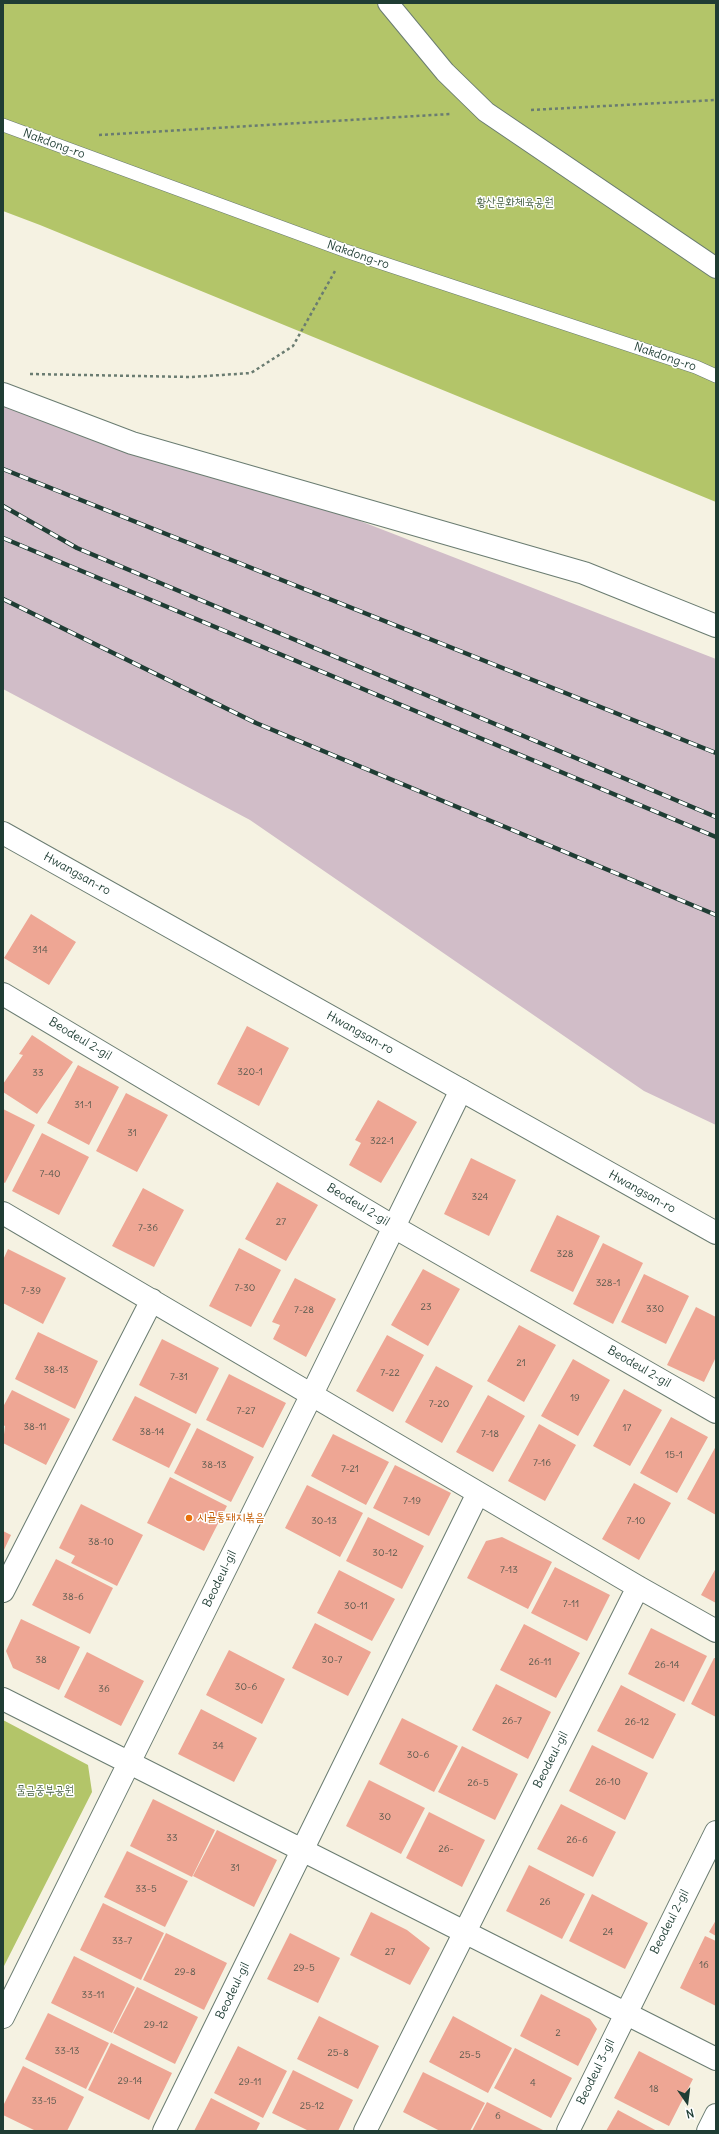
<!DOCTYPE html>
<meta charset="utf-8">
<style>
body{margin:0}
#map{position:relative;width:719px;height:2134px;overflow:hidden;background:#f5f2e2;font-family:Delius,sans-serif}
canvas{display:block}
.frame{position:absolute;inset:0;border:4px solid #1f3d34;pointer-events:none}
.north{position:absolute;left:667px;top:2082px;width:40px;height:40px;-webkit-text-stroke:3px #fff;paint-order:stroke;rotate:166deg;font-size:11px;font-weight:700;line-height:16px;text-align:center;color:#1f3d34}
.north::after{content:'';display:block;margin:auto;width:14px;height:18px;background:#1f3d34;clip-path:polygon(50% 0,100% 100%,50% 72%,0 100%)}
</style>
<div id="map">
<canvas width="719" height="2134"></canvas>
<div class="frame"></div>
<div class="north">N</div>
</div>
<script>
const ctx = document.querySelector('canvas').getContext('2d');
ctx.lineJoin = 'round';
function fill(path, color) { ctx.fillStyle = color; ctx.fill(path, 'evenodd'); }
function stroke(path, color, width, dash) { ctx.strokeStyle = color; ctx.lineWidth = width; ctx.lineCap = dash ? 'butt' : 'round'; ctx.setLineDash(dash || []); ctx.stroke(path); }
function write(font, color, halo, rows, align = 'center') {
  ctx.font = font + ' Delius,"Poor Story",sans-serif'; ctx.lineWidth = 3; ctx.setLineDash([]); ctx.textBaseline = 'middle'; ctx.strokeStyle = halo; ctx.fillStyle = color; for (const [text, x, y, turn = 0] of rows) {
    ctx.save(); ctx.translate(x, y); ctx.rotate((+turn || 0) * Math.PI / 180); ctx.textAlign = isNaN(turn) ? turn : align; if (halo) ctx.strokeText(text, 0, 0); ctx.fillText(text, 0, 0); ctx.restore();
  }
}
const industrial = new Path2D(`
 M3,386l236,88 477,185v466l-72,-34 -394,-271 -247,-131z`);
const green = new Path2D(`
 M3,3h713v499l-676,-277 -37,-14z
 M3,1720l85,45 4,27 -89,176z`);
const building = new Path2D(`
 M31,914l45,28 -27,43 -45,-27z
 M247,1026l42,22 -30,58 -42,-22z
 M32,1035l41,27 -36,52 -34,-22v-8l20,-29 -4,-1z
 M78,1065l41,22 -30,58 -42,-22z
 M126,1093l42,22 -31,57 -41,-21z
 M378,1100l39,22 -36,61 -32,-18 12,-22 -6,-3z
 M3,1109l32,16 -30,58 -2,-1z
 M42,1133l47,24 -30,58 -47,-24z
 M471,1158l45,22 -27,56 -45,-22z
 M277,1182l41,23 -32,56 -41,-22z
 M143,1188l41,22 -30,57 -42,-21z
 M557,1215l43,21 -27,56 -43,-21z
 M603,1243l40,20 -30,61 -40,-20z
 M239,1248l42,22 -30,57 -42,-21z
 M8,1249l58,29 -23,46 -40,-21v-43z
 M423,1269l37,20 -32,57 -37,-21z
 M644,1274l45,22 -23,48 -45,-22z
 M295,1278l41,21 -30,58 -33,-18 7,-14 -8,-3z
 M696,1307l20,10v40l-12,25 -37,-17z
 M519,1325l37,20 -32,57 -37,-21z
 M38,1332l60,29 -23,48 -60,-30z
 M387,1335l37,20 -31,57 -37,-21z
 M162,1339l57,29 -23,46 -57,-29z
 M573,1359l37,21 -32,56 -37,-20z
 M436,1366l37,20 -31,57 -37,-21z
 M229,1374l57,29 -23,45 -57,-28z
 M624,1389l38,21 -32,56 -37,-20z
 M12,1390l58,29 -24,46 -43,-22 2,-17 -2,-1v-18z
 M488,1395l37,21 -32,56 -37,-20z
 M135,1396l56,28 -22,44 -57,-28z
 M671,1417l37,20 -31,56 -37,-20z
 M539,1424l37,21 -31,56 -37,-20z
 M197,1428l57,29 -23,45 -57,-29z
 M333,1434l56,28 -23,43 -55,-29z
 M716,1446v69l-29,-16z
 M395,1465l56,28 -22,43 -56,-28z
 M170,1477l57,29 -23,45 -57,-28z
 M634,1483l37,20 -32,57 -37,-21z
 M307,1485l56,28 -23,44 -55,-29z
 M81,1504l62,31 -26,51 -46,-23 4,-7 -16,-8z
 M368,1517l56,29 -22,43 -56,-28z
 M3,1531l8,4 -8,17z
 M502,1537l50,25 -24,47 -61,-31 19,-37z
 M56,1559l57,29 -23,46 -58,-29z
 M555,1567l55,28 -23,46 -56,-28z
 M716,1568v35l-15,-8z
 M339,1570l56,29 -23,42 -55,-28z
 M21,1619l59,28 -21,43 -46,-22 -7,-17z
 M315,1623l56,29 -23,44 -56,-28z
 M524,1624l56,29 -24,45 -56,-28z
 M651,1628l56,28 -23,46 -56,-28z
 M229,1650l56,29 -23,45 -56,-29z
 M87,1652l57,29 -23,45 -57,-29z
 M714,1658h2v59l-25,-13z
 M496,1684l55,28 -23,47 -56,-29z
 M621,1685l55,29 -23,45 -56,-28z
 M201,1709l56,29 -23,44 -56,-28z
 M402,1718l56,28 -24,46 -55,-28z
 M592,1745l56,28 -23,47 -56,-29z
 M462,1746l56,28 -23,46 -57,-28z
 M369,1780l56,28 -24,46 -55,-28z
 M153,1799l62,31 -23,47 -62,-31z
 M561,1804l55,28 -23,45 -56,-28z
 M429,1812l56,28 -23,47 -56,-29z
 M217,1830l60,30 -23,47 -61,-31z
 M127,1851l61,30 -23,46 -61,-30z
 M529,1865l56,29 -23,45 -56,-28z
 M592,1894l56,29 -23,46 -56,-28z
 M103,1903l61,30 -23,47 -61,-30z
 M371,1912l36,18 23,18 -20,37 -60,-30z
 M716,1920v16l-7,-4z
 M166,1933l61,30 -23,47 -61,-30z
 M290,1933l50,25 -22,45 -51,-24z
 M705,1936l11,5v65l-36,-18z
 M74,1956l61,31 -23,46 -61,-30z
 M137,1987l61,30 -23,47 -62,-31z
 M541,1994l49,25 7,10 -19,37 -58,-30z
 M48,2013l61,30 -23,46 -61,-30z
 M319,2016l60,30 -21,43 -61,-30z
 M453,2016l59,32 -24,45 -59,-31z
 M111,2043l61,30 -23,47 -61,-30z
 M238,2046l49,25 -24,47 -49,-25z
 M515,2048l57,30 -21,40 -57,-30z
 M639,2051l54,28 -24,47 -55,-28z
 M23,2066l61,31 -17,34h-31l-33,-16v-9z
 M293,2070l60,30 -15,31h-29l-37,-18z
 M423,2072l62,31 -15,28h-30l-37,-19z
 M211,2098l49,25 -4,8h-62z
 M487,2102l58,29h-73z
 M618,2110l39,21h-51z`);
const path = new Path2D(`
 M531,110l185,-10
 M99,135l351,-21
 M30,374l161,3 60,-4 42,-27 42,-75`);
const service = new Path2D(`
 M3,125l343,126 350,116 20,9`);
const pedestrian = new Path2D(`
 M388,3l57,69 41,40 230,156`);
const minor = new Path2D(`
 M3,994l391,233 322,185
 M3,1213l635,374 78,44
 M3,1591l149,-291
 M3,1699l713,360
 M3,2017l309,-623 149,-304
 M164,2131l314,-638
 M365,2131l273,-544
 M568,2131l148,-299
 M708,2131l8,-16`);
const tertiary = new Path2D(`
 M3,394l129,49 452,130 132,53`);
const secondary = new Path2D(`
 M3,833l713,400`);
const rail = new Path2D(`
 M3,469l713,284
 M3,506l74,42 639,269
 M3,538l713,299
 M3,599l253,124 460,192`);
const markers = [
 [189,1518,4,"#e8710a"]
];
const numberNames = [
 ["314",40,950],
 ["320-1",250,1072],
 ["33",38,1073],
 ["31-1",83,1105],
 ["31",132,1133],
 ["322-1",382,1141],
 ["7-40",50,1174],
 ["324",480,1197],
 ["27",281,1222],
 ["7-36",148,1228],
 ["328",565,1254],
 ["328-1",608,1283],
 ["7-30",245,1288],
 ["7-39",31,1291],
 ["23",426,1307],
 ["330",655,1309],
 ["7-28",304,1310],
 ["21",521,1363],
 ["38-13",56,1370],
 ["7-22",390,1373],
 ["7-31",179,1377],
 ["19",575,1398],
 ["7-20",439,1404],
 ["7-27",246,1411],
 ["38-11",35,1427],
 ["17",627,1428],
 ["38-14",152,1432],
 ["7-18",490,1434],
 ["15-1",674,1455],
 ["7-16",542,1463],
 ["38-13",214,1465],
 ["7-21",350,1469],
 ["7-19",412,1501],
 ["30-13",324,1521],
 ["7-10",636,1521],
 ["38-10",101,1542],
 ["30-12",385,1553],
 ["7-13",509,1570],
 ["38-6",73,1597],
 ["7-11",571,1604],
 ["30-11",356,1606],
 ["38",41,1660],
 ["30-7",332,1660],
 ["26-11",540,1662],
 ["26-14",667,1665],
 ["30-6",246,1687],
 ["36",104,1689],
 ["26-7",512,1721],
 ["26-12",637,1722],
 ["34",218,1746],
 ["30-6",418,1755],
 ["26-10",608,1782],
 ["26-5",478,1783],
 ["30",385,1817],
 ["33",172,1838],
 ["26-6",577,1840],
 ["26-",446,1849],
 ["31",235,1868],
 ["33-5",146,1889],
 ["26",545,1902],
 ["24",608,1932],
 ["33-7",122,1941],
 ["27",390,1952],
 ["16",704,1965],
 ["29-5",304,1968],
 ["29-8",185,1972],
 ["33-11",93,1995],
 ["29-12",156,2025],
 ["2",558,2033],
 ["33-13",67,2051],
 ["25-8",338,2053],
 ["25-5",470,2055],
 ["29-14",130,2081],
 ["29-11",250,2082],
 ["4",533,2083],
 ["18",654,2089],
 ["33-15",44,2101],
 ["25-12",312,2106],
 ["6",498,2116]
];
const streetNames = [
 ["Nakdong-ro",54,144,20],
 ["Nakdong-ro",358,255,19],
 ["Nakdong-ro",665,357,19],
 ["Hwangsan-ro",77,874,29],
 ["Hwangsan-ro",360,1033,29],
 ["Beodeul 2-gil",80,1039,31],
 ["Hwangsan-ro",642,1192,29],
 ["Beodeul 2-gil",358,1205,31],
 ["Beodeul 2-gil",639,1367,30],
 ["Beodeul-gil",220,1579,-64],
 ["Beodeul-gil",551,1760,-63],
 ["Beodeul 2-gil",670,1922,-63],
 ["Beodeul-gil",233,1991,-64],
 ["Beodeul 3-gil",596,2072,-64]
];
const parkNames = [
 ["황산문화체육공원",515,203],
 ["물금중부공원",45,1791]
];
const foodNames = [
 ["시골통돼지볶음",197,1518]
];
fill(industrial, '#d1bdc8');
fill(green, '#b3c569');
fill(building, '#eea694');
stroke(service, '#6a7c71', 14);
stroke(pedestrian, '#6a7c71', 22);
stroke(minor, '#6a7c71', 24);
stroke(tertiary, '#6a7c71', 24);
stroke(secondary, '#6a7c71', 24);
stroke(path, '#6a7c71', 2.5, [3, 3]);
stroke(service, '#fff', 13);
stroke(pedestrian, '#fff', 20);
stroke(minor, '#fff', 22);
stroke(tertiary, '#fff', 22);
stroke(secondary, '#fff', 22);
stroke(rail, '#1f3d34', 4.5);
stroke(rail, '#fff', 3, [9]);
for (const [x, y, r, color] of markers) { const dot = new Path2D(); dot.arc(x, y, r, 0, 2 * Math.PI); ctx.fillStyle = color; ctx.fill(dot); stroke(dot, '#fff', 1.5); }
write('10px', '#53574c', null, numberNames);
write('12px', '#1f3d34', '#fff', streetNames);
write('12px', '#445f41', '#fff', parkNames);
write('12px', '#c56008', '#fff', foodNames, 'left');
</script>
